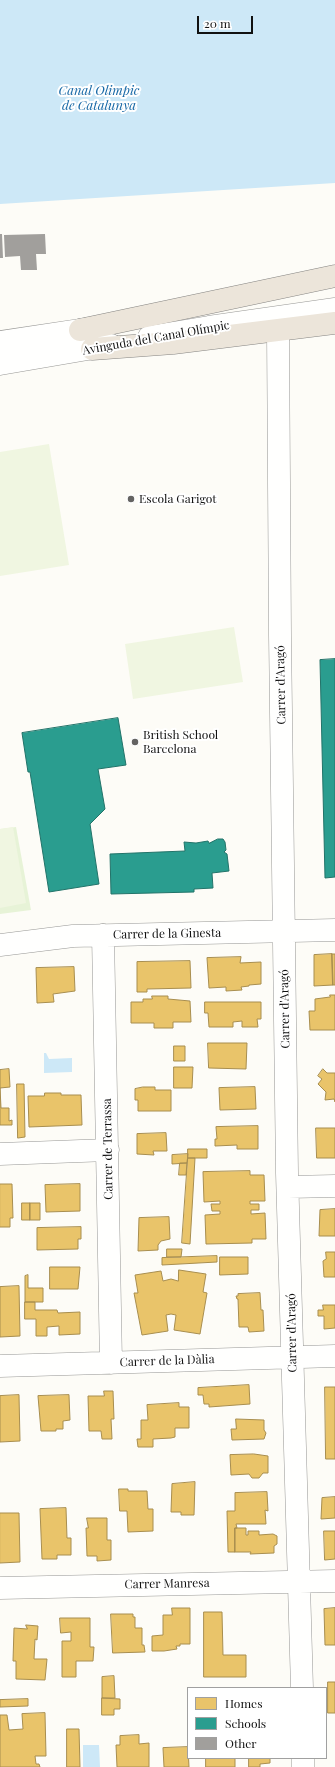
<!DOCTYPE html>
<meta charset="utf-8">
<style>
body{margin:0}
#map{position:relative;width:335px;height:1767px;overflow:hidden;background:#fdfcf7;font-family:"Playfair Display",serif}
canvas{display:block}
.legend{position:absolute;left:187px;top:1687px;width:140px;height:72px;box-sizing:border-box;background:#fff;border:1px solid #a0a0a0;margin:0;padding:5px 7px;list-style:none;font-size:12px;color:#111}
.legend li{display:flex;align-items:center;gap:8px;height:20px}
.legend b{width:20px;border:1px solid #a0a0a0}
.scale{position:absolute;left:197px;top:16px;width:56px;height:18px;box-sizing:border-box;border:2px solid #111;border-top:0;padding-left:5px;font-size:12px;line-height:14px;white-space:nowrap;color:#111;-webkit-text-stroke:3px #fff;paint-order:stroke}
</style>
<div id="map">
<canvas width="335" height="1767"></canvas>
<ul class="legend">
<li><b style="height:11px;background:#e9c46a"></b>Homes</li>
<li><b style="height:11px;background:#2a9d8f"></b>Schools</li>
<li><b style="height:11px;background:#a19f9c"></b>Other</li>
</ul>
<div class="scale">20 m</div>
</div>
<script>
const ctx = document.querySelector('canvas').getContext('2d');
ctx.lineJoin = 'round';
function fill(path, color) { ctx.fillStyle = color; ctx.fill(path, 'evenodd'); }
function stroke(path, color, width, dash) { ctx.strokeStyle = color; ctx.lineWidth = width; ctx.lineCap = dash ? 'butt' : 'round'; ctx.setLineDash(dash || []); ctx.stroke(path); }
function write(font, color, halo, rows, align = 'center') {
  ctx.font = font + ' "Playfair Display",serif'; ctx.lineWidth = 4; ctx.setLineDash([]); ctx.textBaseline = 'middle'; ctx.strokeStyle = halo; ctx.fillStyle = color; for (const [text, x, y, turn = 0] of rows) {
    ctx.save(); ctx.translate(x, y); ctx.rotate((+turn || 0) * Math.PI / 180); ctx.textAlign = isNaN(turn) ? turn : align; if (halo) ctx.strokeText(text, 0, 0); ctx.fillText(text, 0, 0); ctx.restore();
  }
}
const green = new Path2D(`
 M16,827l15,83 -31,4v-85z`);
const pitch = new Path2D(`
 M49,444l20,121 -69,11v-124z
 M234,627l9,55 -110,17 -8,-55z
 M13,827l13,76 -26,5v-79z`);
const water = new Path2D(`
 M0,0h335v183l-335,21z
 M44,1053h2l3,6 23,-1v14l-28,1z
 M83,1745h16l1,22h-17z`);
const homes = new Path2D(`
 M332,954l1,31 -19,1v-31z
 M332,954h3v31h-2z
 M241,957l-1,6 21,-1v22l-12,1v1l-8,1 1,3 -16,1v-4l-17,1 -2,-30z
 M190,961l1,27 -44,1v3h-10v-30z
 M74,967l1,24 -22,3 1,8 -17,1 -1,-35z
 M330,995h5v35h-25l-1,-19h6v-12l15,-2z
 M152,996h16v3l22,2 1,21h-18v6h-19v-5h-23v-21h12v-3h9z
 M205,1002h56v17h-4l1,8h-16v-6l-9,1v5h-24l-1,-14h-3z
 M208,1043h39l-1,26 -37,-1z
 M174,1046h11v15h-11z
 M174,1067h19l-1,21h-18z
 M9,1069l1,18 -10,1 1,20h8v13l3,-1v5h-12v-55z
 M323,1069l4,4h8v29l-1,-3 -9,1 1,-8 -8,-8 4,-5 -4,-3z
 M17,1084h7l1,53 -7,1z
 M143,1087h12v3h16v21h-33v-11h-3v-11z
 M255,1087l1,22 -36,1 -1,-22z
 M45,1093h16v2h20l1,30 -53,2 -1,-31h16z
 M258,1126v23h-21v-4l-22,1v-7h2l-1,-12z
 M316,1128h19v30h-18z
 M166,1133l1,18h-14l1,4 -17,-1v-20z
 M188,1149h19v9h-19z
 M188,1154l-1,9 -15,1v-9z
 M188,1158h7l-5,86 -8,-1z
 M180,1163h7l-1,12h-7z
 M250,1171v4h14l1,26h-15v3h9v6h-8v4l14,-1 1,26h-14v4l-46,1 -1,-29 15,-1v-3h-8l-1,-7h9v-3l-16,1 -1,-30z
 M0,1184h12l1,34h-3v9h-10z
 M80,1184v27l-34,1 -1,-27z
 M22,1203h8v17h-8z
 M30,1203h10v17h-10z
 M335,1209v27h-16l1,-26z
 M169,1217l1,22 -9,2 -3,4v5l-20,1 1,-33z
 M81,1227v12h-3v10l-41,1v-22z
 M167,1249h15l-1,8h-14z
 M326,1252h9v25h-11l-1,-16 3,-2z
 M217,1256v6l-55,3v-7z
 M220,1257h28v17l-28,1z
 M50,1267h30l-2,22h-28z
 M179,1270l27,4 -3,18 4,1 -7,41 -26,-4 2,-15 -5,-1 -5,1 2,16 -26,4 -8,-42h4l-3,-18 26,-4 2,10 8,-2 7,2z
 M28,1275v13h15v14h-18v-26z
 M19,1286l1,50 -20,1v-50z
 M260,1293l1,17h2l1,21 -15,1 -1,-5h-9l-1,-28h-1l-1,-3h2v-2z
 M25,1302h10v8h22l1,3 22,-1v22l-21,1v-9l-12,1v9h-11v-17h-11z
 M323,1305h12v23l-11,1v-13h-6v-6h5z
 M249,1385l1,19 -41,3v-3h-5l-1,-9h-5v-7z
 M325,1387h10v72h-9z
 M104,1391h9l1,28h-3l1,20h-10l-1,-8h-12l-1,-35h16z
 M19,1395l1,46 -20,1v-46z
 M69,1395l1,25 -7,1v8h-7v2h-15l-3,-35z
 M179,1403v4h10v21h-14v9l-4,1 -18,1v8h-15l-1,-8h4v-19h7l-1,-15z
 M236,1419l28,1v10l2,3 -2,6 -32,1 -1,-11h5z
 M254,1454l14,2v17h-5l-4,5h-7l-3,-4 -18,1 -1,-20z
 M195,1482l-1,33h-13v-3h-10l1,-28z
 M119,1489h9v2h19l1,18h5v22l-25,1 -1,-21h-7z
 M267,1492l1,19 -3,-1 1,14h-30l1,4h-2v24h-7l-1,-41h8v-18z
 M335,1497v21l-14,1 1,-21z
 M66,1508l1,30h4v17h-14v4h-15l-2,-50z
 M0,1513h19l1,49 -20,1z
 M87,1518h20v22h4v20l-14,1v-5h-10l-1,-28h2z
 M235,1528h11v7h2v-4h11v4l14,-1 4,2v8l-3,2v7l-24,1 1,-2h-16z
 M324,1531h11v28l-10,1z
 M172,1608h18v36h-10v2h-4l1,3 -13,2h-12v-15l11,-1v-20h9z
 M335,1608v37h-10l-1,-36z
 M204,1612h18l1,43h23v22h-42z
 M111,1614h22v3h2v11h7v17h2l1,7 -32,1z
 M60,1618h30v29h4l-1,14h-17v16h-14v-36h9v-9l-10,1z
 M26,1625l12,1 -1,14 -2,-1 -1,20h13l-2,21 -29,-1v-18h-3l1,-33 13,1z
 M114,1676l1,22h-13v-21z
 M328,1682h7v31h-7z
 M102,1698l18,1v10h-6v6h-12z
 M28,1699v7l-28,1v-7z
 M45,1713l1,43h-11l1,8h3l1,3h-40v-52h7l2,15 14,-1 -1,-15z
 M67,1729h12l1,38h-13z
 M139,1735v9l10,-1v24h-32l-1,-22h4v-9z
 M188,1747l1,20h-25l-1,-19z
 M206,1758h29v9h-29z
 M249,1758h21v5l-10,1v3h-11z`);
const schools = new Path2D(`
 M335,659v218l-10,1 -5,-218z
 M118,718l8,47 -28,4 7,40 -15,15 9,60 -50,8 -19,-120h-2l-6,-39z
 M218,839h5l2,3 1,8 -2,2 3,2 2,17 -17,2 1,15 -19,1v3l-83,2 -1,-40 75,-3 -1,-9 12,1 12,-2 1,2z`);
const building = new Path2D(`
 M0,234h2l1,24h-3z
 M45,234l1,20h-10l1,16h-16l-1,-14 -15,1 -1,-22z`);
const minor = new Path2D(`
 M278,330l2,305 7,538 15,515
 M103,935l8,428
 M0,945l73,-9 262,-6
 M0,1154l108,-4
 M288,1187l47,-1
 M0,1366l335,-10
 M0,1588l335,-7
 M303,1758v9`);
const tertiary = new Path2D(`
 M149,337l60,-10 126,-18
 M0,342l100,-15
 M0,364l111,-19`);
const trunk = new Path2D(`
 M80,330l255,-54
 M92,349l81,-6 162,-20`);
const markers = [
 [131,499,4,"#646362"],
 [135,742,4,"#646362"]
];
const streetNames = [
 ["Avinguda del Canal Olímpic",156,338,-10],
 ["Carrer d'Aragó",281,685,-91],
 ["Carrer de la Ginesta",167,934,-1],
 ["Carrer d'Aragó",285,1009,-91],
 ["Carrer de Terrassa",108,1149,-91],
 ["Carrer d'Aragó",292,1333,-91],
 ["Carrer de la Dàlia",167,1361,-2],
 ["Carrer Manresa",167,1584,-1]
];
const poiNames = [
 ["Escola Garigot",139,499],
 ["British School",143,735],
 ["Barcelona",143,749]
];
const waterNames = [
 ["Canal Olimpic",99,91],
 ["de Catalunya",99,106]
];
fill(green, '#e7f3d7');
fill(pitch, '#f0f6e1');
fill(water, '#cde8f7');
fill(homes, '#e9c46a');
stroke(homes, '#a88e4f', 1);
fill(schools, '#2a9d8f');
stroke(schools, '#227369', 1);
fill(building, '#a19f9c');
stroke(minor, '#979795', 23);
stroke(tertiary, '#979795', 23);
stroke(trunk, '#858482', 23);
stroke(minor, '#fffffe', 22);
stroke(tertiary, '#fffffe', 22);
stroke(trunk, '#ece5da', 22);
for (const [x, y, r, color] of markers) { const dot = new Path2D(); dot.arc(x, y, r, 0, 2 * Math.PI); ctx.fillStyle = color; ctx.fill(dot); stroke(dot, '#fff', 1.5); }
write('12px', '#111', '#fff', streetNames);
write('12px', '#111', '#fff', poiNames, 'left');
write('italic 13px', '#1768a6', '#fff', waterNames);
</script>
